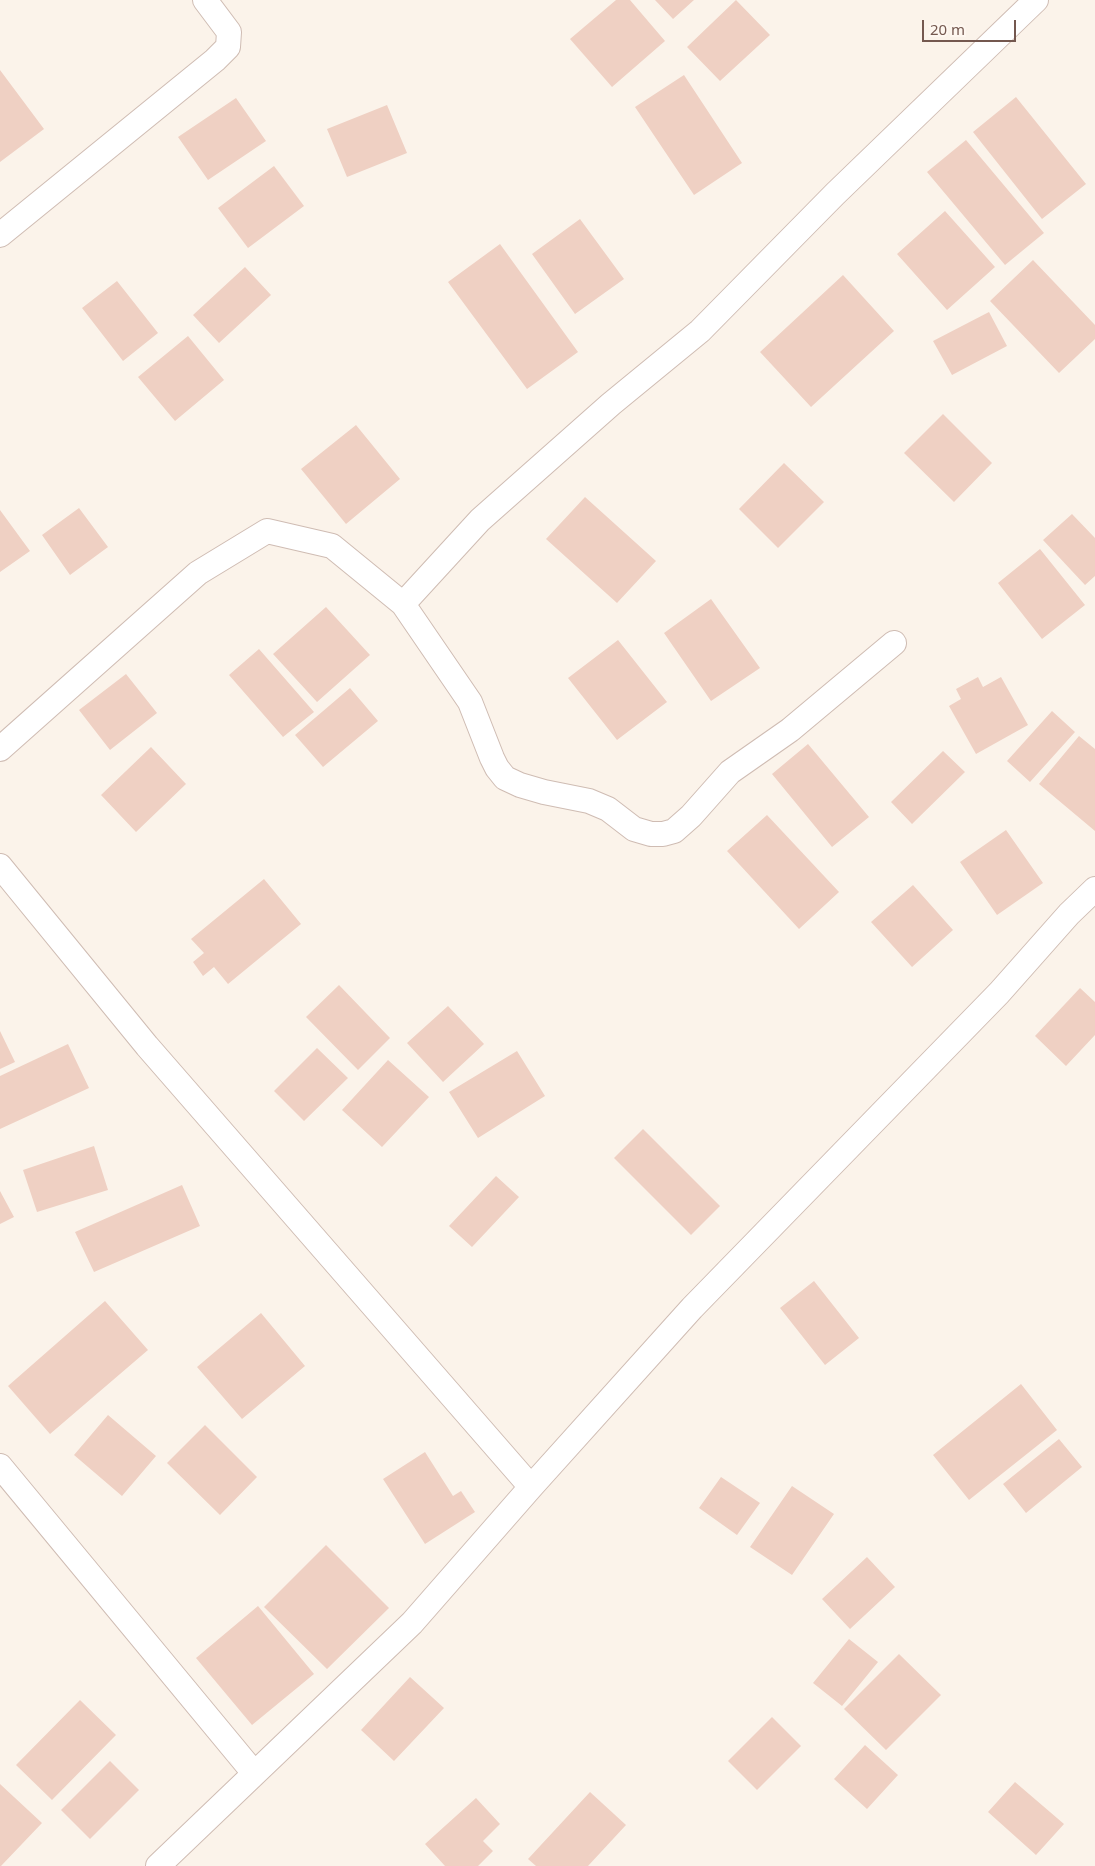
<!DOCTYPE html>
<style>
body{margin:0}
#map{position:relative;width:1095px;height:1866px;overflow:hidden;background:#fbf3ea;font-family:"Noto Sans",sans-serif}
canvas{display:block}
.scale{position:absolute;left:922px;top:20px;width:94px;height:22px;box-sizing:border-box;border:2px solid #74584f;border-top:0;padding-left:6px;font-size:15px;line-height:18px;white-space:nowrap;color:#74584f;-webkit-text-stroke:4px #fef7f0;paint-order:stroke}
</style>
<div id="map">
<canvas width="1095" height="1866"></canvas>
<div class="scale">20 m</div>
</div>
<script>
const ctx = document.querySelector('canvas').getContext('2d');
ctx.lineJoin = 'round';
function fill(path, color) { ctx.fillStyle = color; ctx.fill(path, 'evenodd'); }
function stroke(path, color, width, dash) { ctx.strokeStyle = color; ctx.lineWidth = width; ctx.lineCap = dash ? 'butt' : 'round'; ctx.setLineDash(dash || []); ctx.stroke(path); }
const building = new Path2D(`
 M616,0h14l35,41 -53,46 -42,-48z
 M655,0h39l-21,19z
 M736,0l34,35 -50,46 -33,-34z
 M0,70l44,59 -44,33z
 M684,75l58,88 -48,32 -59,-88z
 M1016,97l70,87 -44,35 -69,-87z
 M236,98l30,43 -58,39 -30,-43z
 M387,105l20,48 -60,24 -20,-48z
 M966,140l78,93 -39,32 -78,-93z
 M274,166l30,40 -56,42 -30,-40z
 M945,211l50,56 -48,43 -50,-56z
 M580,219l44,60 -49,35 -43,-60z
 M500,244l78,108 -51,37 -79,-107z
 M1033,260l62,65v14l-36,34 -69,-72z
 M245,267l26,28 -52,48 -26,-28z
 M843,275l51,56 -83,76 -51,-55z
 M117,281l41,52 -35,28 -41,-53z
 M989,312l18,34 -55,29 -19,-34z
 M188,336l36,44 -49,41 -37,-44z
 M943,414l49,49 -38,39 -50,-49z
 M356,425l44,54 -54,45 -45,-55z
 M784,463l40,39 -46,46 -39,-39z
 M585,497l71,64 -39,42 -71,-64z
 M79,508l29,39 -38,28 -28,-40z
 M0,510l30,41 -30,21z
 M1072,514l23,24v38l-10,9 -42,-45z
 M1040,549l45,56 -43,34 -44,-56z
 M711,599l49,69 -49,33 -47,-68z
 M326,607l44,48 -53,47 -44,-48z
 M618,640l49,62 -50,38 -49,-62z
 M259,649l55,63 -31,25 -54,-62z
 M126,674l31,39 -47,37 -31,-40z
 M978,677l5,10 18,-10 27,48 -52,29 -27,-48 12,-7 -5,-10z
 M350,688l28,33 -55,46 -28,-32z
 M1052,711l23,21 -45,50 -23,-21z
 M1079,736l16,13v82l-56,-47z
 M808,744l61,73 -37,30 -60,-73z
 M151,747l35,37 -50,48 -35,-37z
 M943,751l22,21 -53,52 -21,-22z
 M767,815l72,77 -40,37 -72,-78z
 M1006,830l37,53 -46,32 -37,-53z
 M264,879l37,45 -73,60 -14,-17 -11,9 -10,-14 11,-9 -13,-14z
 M913,885l40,45 -41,37 -41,-45z
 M339,985l51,53 -32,32 -52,-53z
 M1080,988l15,14v33l-29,31 -31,-30z
 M448,1006l36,38 -41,38 -36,-39z
 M0,1031l15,31 -15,7z
 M68,1044l21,44 -89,41v-53z
 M317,1048l31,30 -44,43 -30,-30z
 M517,1051l28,45 -67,42 -29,-46z
 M388,1060l41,37 -47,50 -40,-37z
 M643,1129l77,77 -29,29 -77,-77z
 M94,1146l14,44 -71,22 -14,-42z
 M496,1176l23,21 -47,50 -23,-21z
 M182,1185l18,41 -106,46 -19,-40z
 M0,1191l14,26 -14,7z
 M814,1281l45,57 -34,27 -45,-57z
 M105,1301l43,49 -98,84 -42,-48z
 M261,1313l44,53 -63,53 -45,-52z
 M1021,1384l36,46 -88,70 -36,-45z
 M108,1415l48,41 -34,40 -48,-41z
 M205,1425l52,52 -37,38 -53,-52z
 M1059,1439l23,28 -56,46 -23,-29z
 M425,1452l28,44 8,-5 14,21 -50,32 -42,-65z
 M721,1477l39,26 -23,32 -38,-27z
 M792,1486l42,28 -42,61 -42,-28z
 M326,1545l63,63 -62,61 -63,-62z
 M867,1557l28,30 -45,42 -28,-30z
 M258,1606l56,68 -62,51 -56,-67z
 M849,1639l29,23 -36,44 -29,-23z
 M899,1654l42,41 -55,55 -42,-41z
 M410,1677l34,31 -50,53 -33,-31z
 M80,1700l36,35 -64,65 -36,-35z
 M772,1717l29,29 -44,44 -29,-29z
 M865,1745l33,30 -31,34 -33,-30z
 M110,1761l29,29 -49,49 -29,-29z
 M1015,1782l49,42 -28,31 -48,-43z
 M0,1784l42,39 -41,43h-1z
 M590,1792l36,33 -38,41h-52l-8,-7z
 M476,1798l24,26 -17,17 10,10 -15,15h-33l-20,-22z`);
const street = new Path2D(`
 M0,235l215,-175 13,-13 1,-15 -24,-32
 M403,604l77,-84 131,-116 89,-73 135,-137 201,-194
 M0,749l198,-176 69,-42 65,15 71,58 67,98 22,56 5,10 8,10 15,7 24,7 45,9 19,8 26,20 17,5h12l11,-3 17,-15 39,-44 60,-42 104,-87
 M0,866l147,180 384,441
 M0,1466l254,307
 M158,1866l254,-243 119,-136 161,-179 307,-315 70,-79 26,-25`);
fill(building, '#efd0c3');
stroke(street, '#cfbcb3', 26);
stroke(street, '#fff', 24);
</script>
